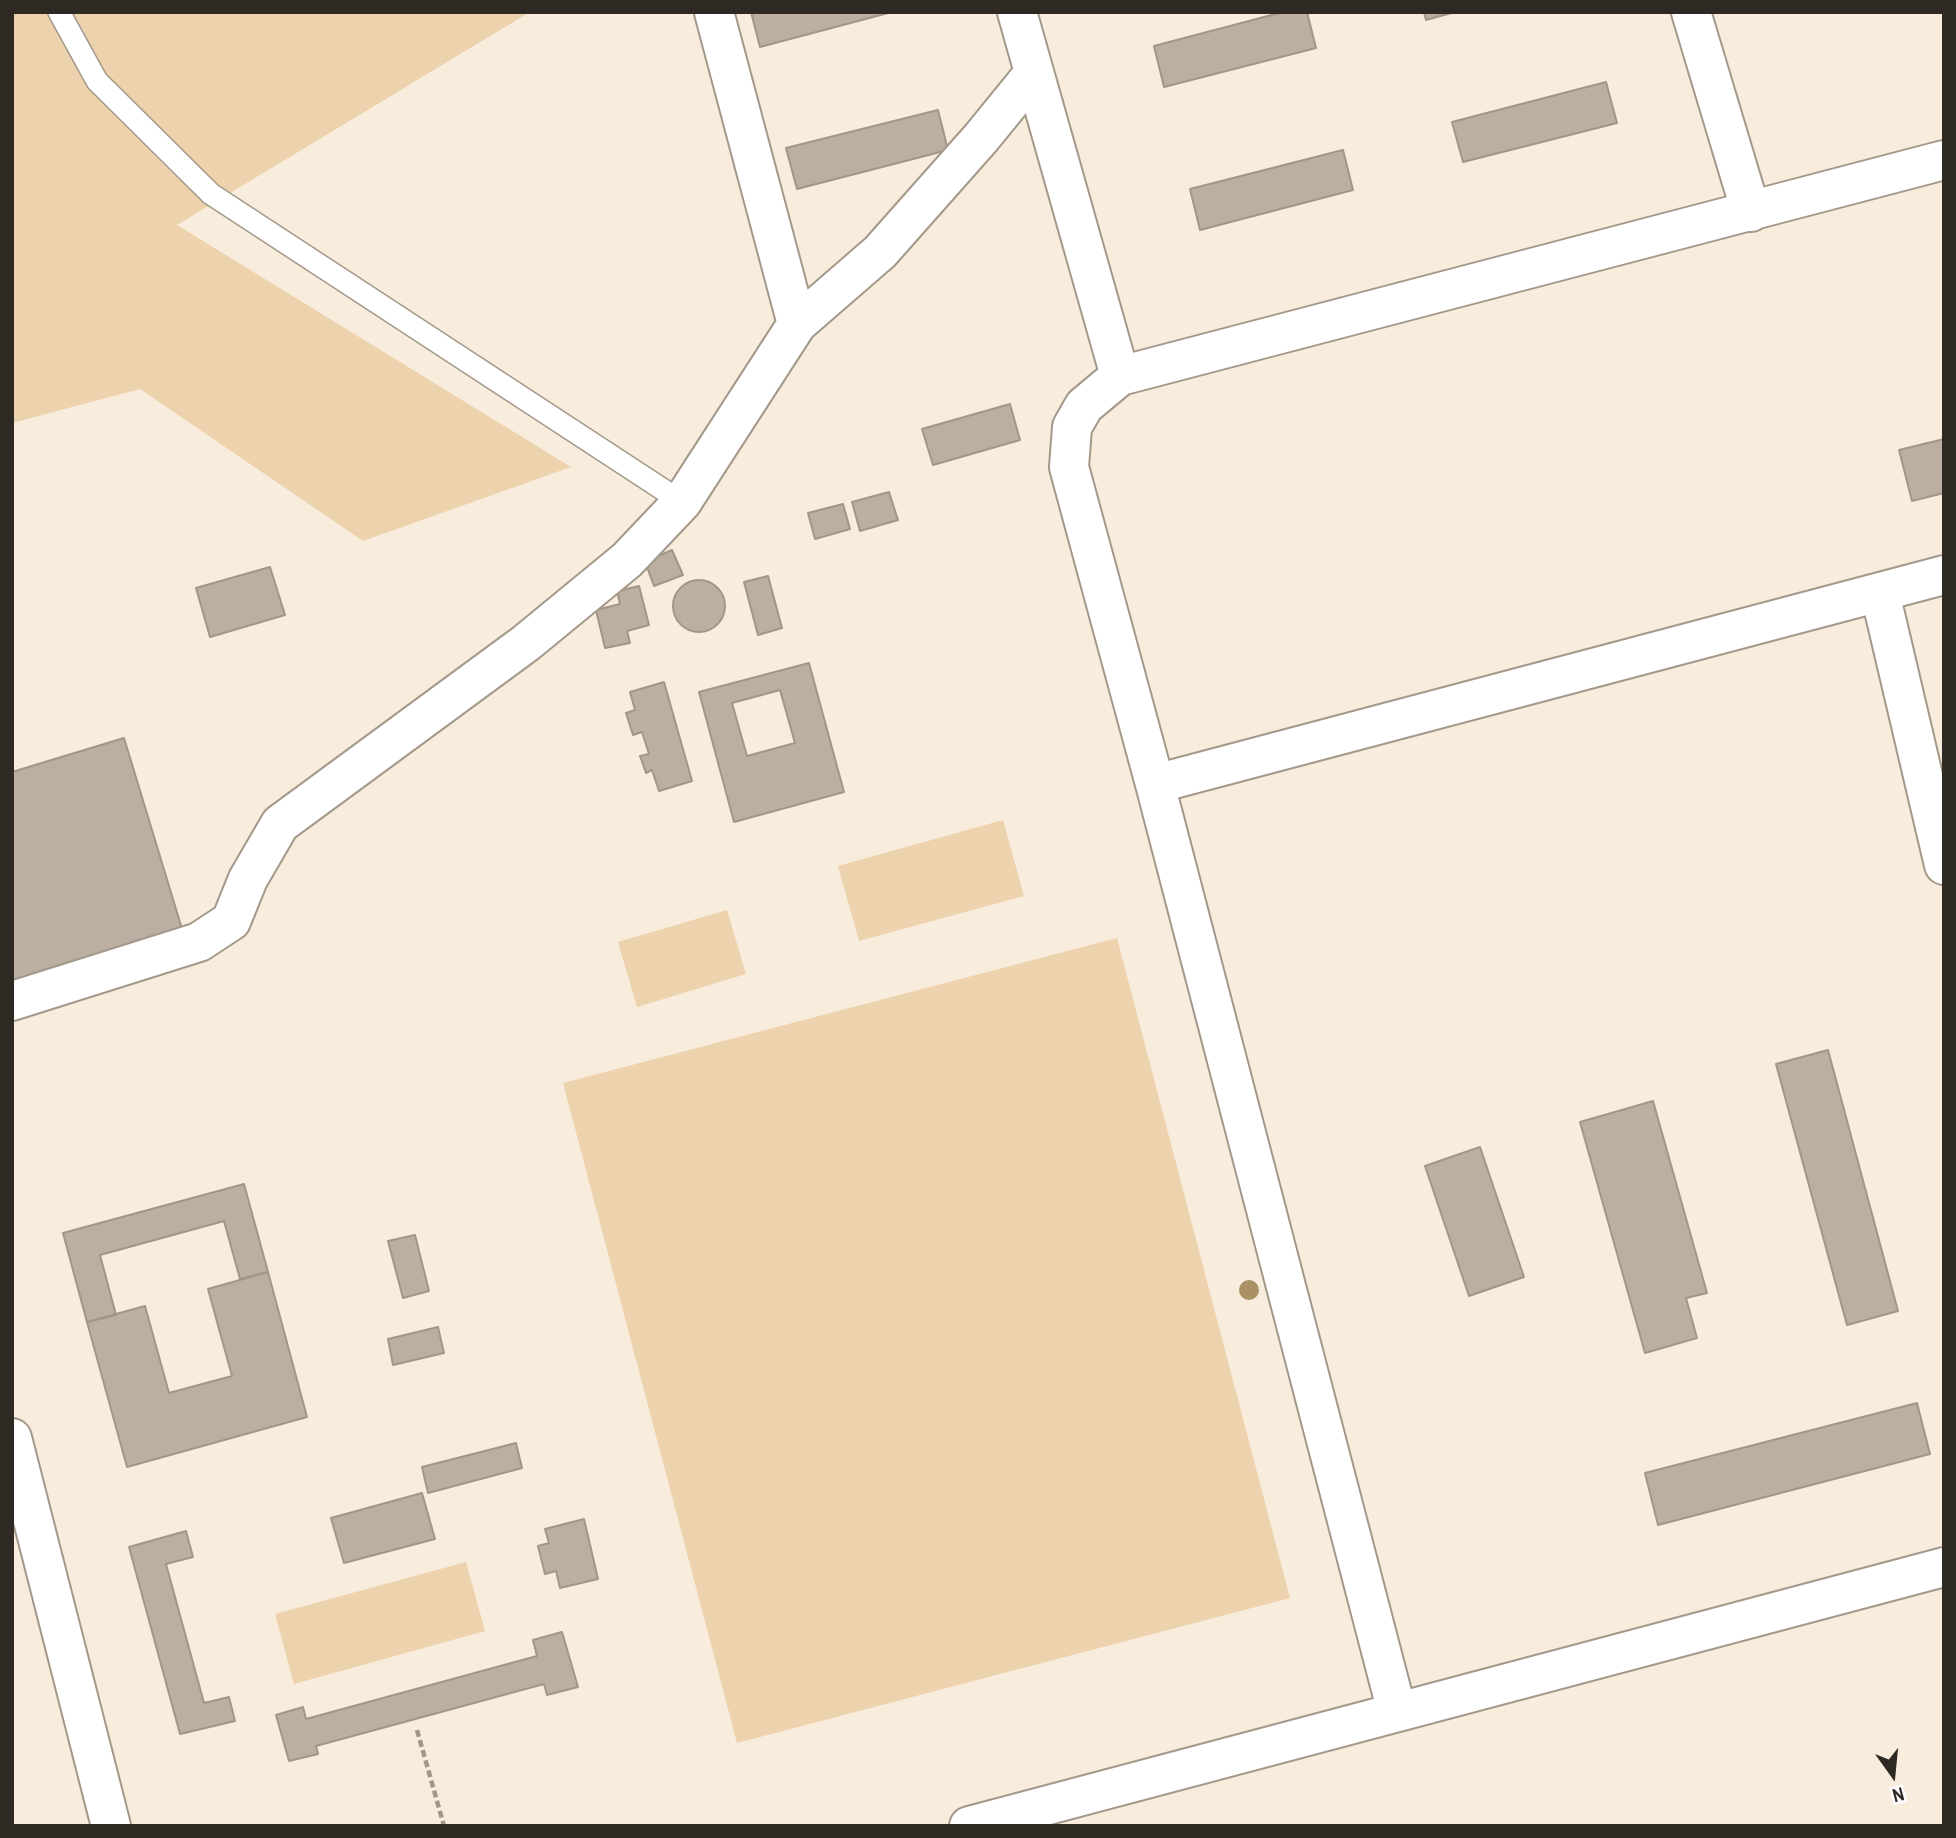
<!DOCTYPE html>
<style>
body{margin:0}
#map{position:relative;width:1956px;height:1838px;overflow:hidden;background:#f8ecdc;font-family:"Archivo Narrow",sans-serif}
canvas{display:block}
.frame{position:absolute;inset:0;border:14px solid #2e2923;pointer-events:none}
.north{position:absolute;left:1858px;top:1740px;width:70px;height:70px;-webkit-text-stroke:5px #fff;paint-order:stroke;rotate:165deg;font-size:19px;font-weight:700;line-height:28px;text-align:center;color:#2e2923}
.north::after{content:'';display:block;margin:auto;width:24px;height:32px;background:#2e2923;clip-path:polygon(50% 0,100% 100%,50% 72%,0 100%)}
</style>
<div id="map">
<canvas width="1956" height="1838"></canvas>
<div class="frame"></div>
<div class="north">N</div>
</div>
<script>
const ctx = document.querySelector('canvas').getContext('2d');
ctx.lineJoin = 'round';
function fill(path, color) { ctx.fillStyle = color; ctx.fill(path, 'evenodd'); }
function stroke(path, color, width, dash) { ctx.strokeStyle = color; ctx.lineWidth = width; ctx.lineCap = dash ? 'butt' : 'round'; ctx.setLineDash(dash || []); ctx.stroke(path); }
const green = new Path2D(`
 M12,12h518l-353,213 394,242 -208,74 -223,-152 -128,34z
 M1003,820l21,76 -165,45 -21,-75z
 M727,910l19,64 -109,33 -19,-65z
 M1117,938l173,660 -553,145 -174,-660z
 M466,1562l19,69 -191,53 -19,-70z`);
const building = new Path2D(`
 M751,12h141l-132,35z
 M1283,12h24l9,36 -152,39 -10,-41z
 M1424,12h31l-29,8z
 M1606,82l11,41 -154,39 -11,-40z
 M938,110l10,40 -151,39 -11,-41z
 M1343,150l10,40 -153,40 -10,-41z
 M1010,404l10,36 -87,25 -11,-36z
 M1944,439v54l-32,8 -13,-51z
 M889,492l9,28 -38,11 -8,-29z
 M843,504l7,25 -35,10 -7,-26z
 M672,550l11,25 -29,11 -9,-24z
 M270,567l15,48 -75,22 -14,-49z
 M768,576l14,52 -24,7 -14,-53z
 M673 606a26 26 0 1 1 52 0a26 26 0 1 1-52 0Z
 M639,586l10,39 -22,6 3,12 -25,5 -9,-38 24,-6 -3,-13z
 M809,663l35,129 -110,30 -35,-130zM780,690l15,53 -48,13 -15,-53z
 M664,682l28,99 -33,10 -7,-21 -6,3 -6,-17 9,-2 -7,-22 -9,3 -7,-22 9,-3 -5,-18z
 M124,738l59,194 -171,52v-212z
 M1828,1050l70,261 -51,14 -71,-261z
 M1653,1101l54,192 -21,5 11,40 -52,15 -65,-231z
 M1480,1147l44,130 -55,19 -44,-130z
 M244,1184l24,88 -28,7 -16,-58 -124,34 16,60 -29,7 -24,-89z
 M415,1235l14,56 -26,7 -15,-57z
 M268,1272l39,145 -180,50 -40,-145 58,-16 24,87 63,-17 -24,-87z
 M438,1327l6,26 -51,12 -5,-26z
 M1917,1403l13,51 -272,71 -13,-52z
 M516,1443l6,25 -94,25 -6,-26z
 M422,1493l13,46 -91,24 -13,-45z
 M584,1519l14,60 -38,9 -4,-17 -11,3 -7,-28 11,-3 -4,-14z
 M186,1531l7,26 -27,7 38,139 25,-6 6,24 -55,13 -51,-187z
 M562,1632l16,55 -31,8 -3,-11 -228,62 2,8 -29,7 -13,-46 27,-8 3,12 231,-63 -4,-16z`);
const path = new Path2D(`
 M417,1730l27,96`);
const lane = new Path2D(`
 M59,12l38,69 114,113 471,308`);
const street = new Path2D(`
 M714,12l83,312
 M1017,12l103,364
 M1691,12l60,200
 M1880,593l64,272
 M1155,784l-86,-317 3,-40 12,-21 36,-30 824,-216
 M12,1001l187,-59 32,-21 17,-42 32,-55 246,-181 101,-83 55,-58 115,-178 83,-72 101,-114 53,-65
 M12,1438l99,388
 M1397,1712l-242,-928 789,-209
 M969,1826l975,-259`);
const trees = [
 [1249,1290]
];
fill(green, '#edd2ae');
fill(building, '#bbafa1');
stroke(building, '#a19687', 2);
stroke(lane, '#a4988a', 24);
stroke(street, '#a4988a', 42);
stroke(path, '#a0978b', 4.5, [7, 3.5]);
stroke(lane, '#fff', 21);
stroke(street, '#fff', 38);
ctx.fillStyle = '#a99065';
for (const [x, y] of trees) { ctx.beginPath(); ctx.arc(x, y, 10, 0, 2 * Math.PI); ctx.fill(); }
</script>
